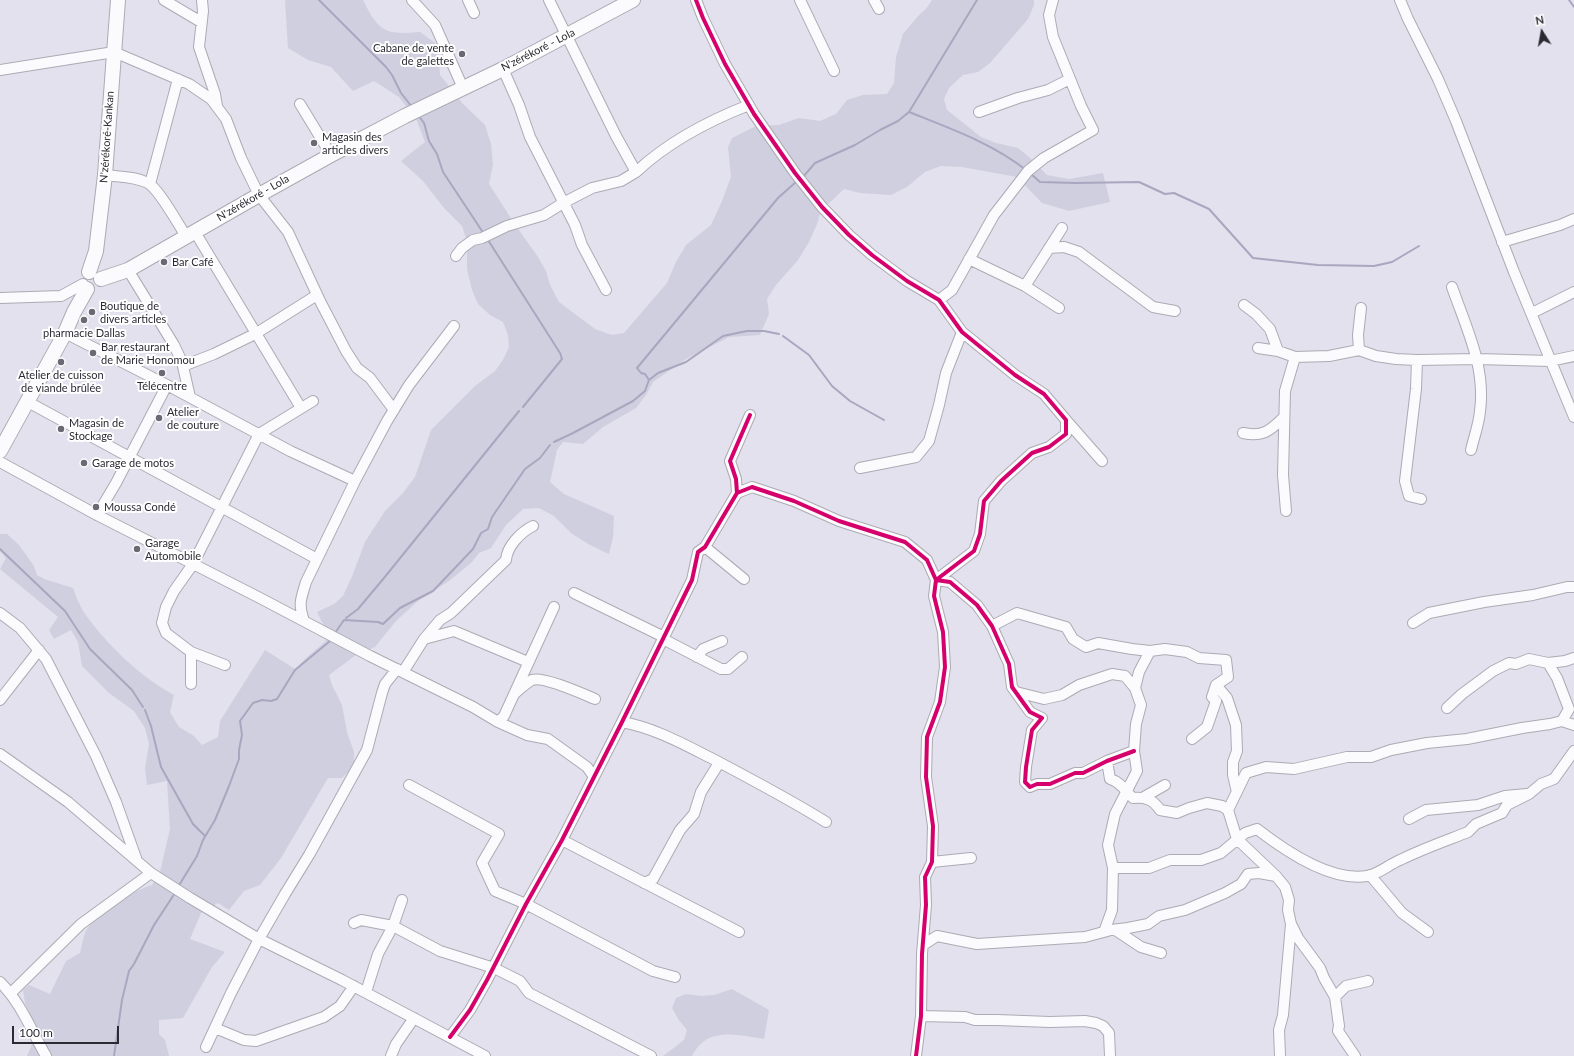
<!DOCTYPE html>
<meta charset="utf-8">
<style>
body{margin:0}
#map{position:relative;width:1574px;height:1056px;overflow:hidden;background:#e2e1ed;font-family:Lato,sans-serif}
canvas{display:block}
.north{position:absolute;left:1522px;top:12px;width:40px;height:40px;-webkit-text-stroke:3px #fff;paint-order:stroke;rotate:349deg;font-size:11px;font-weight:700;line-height:16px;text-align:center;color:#2b2a33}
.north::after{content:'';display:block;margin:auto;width:14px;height:18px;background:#2b2a33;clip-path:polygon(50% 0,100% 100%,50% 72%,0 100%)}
.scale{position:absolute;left:12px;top:1026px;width:107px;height:18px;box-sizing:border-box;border:2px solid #2b2a33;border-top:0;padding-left:5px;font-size:12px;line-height:14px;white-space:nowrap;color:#2b2a33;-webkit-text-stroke:3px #fff;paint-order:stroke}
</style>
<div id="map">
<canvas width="1574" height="1056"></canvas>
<div class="north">N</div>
<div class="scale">100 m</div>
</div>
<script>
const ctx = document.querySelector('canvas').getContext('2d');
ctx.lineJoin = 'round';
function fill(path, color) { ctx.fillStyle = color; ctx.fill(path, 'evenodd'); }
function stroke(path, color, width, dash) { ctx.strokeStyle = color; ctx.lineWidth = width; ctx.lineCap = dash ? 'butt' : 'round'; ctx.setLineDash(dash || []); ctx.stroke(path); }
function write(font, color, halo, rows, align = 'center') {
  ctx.font = font + ' Lato,sans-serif'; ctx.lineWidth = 4; ctx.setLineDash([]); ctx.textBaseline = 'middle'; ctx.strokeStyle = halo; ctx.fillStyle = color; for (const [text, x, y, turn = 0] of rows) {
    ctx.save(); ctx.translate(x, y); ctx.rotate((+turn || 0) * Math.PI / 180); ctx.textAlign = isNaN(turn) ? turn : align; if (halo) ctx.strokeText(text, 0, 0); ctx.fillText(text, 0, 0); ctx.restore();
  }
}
const green = new Path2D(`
 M285,0h78c16,32 22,35 57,32l15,11 4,16 1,16 23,29 22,21 6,19 2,20 -4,20 27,42 22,31 8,14 4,14 9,17 36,27 17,6 12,-2 43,-50 9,-21 10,-17 25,-20 11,-24 9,-24 -3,-30 4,-9 24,-12 23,-1 20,-7 21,3 16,-7 11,-14 16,-5 24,-1 7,-11 2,-26 7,-23 16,-19 7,-6 6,-9h102v5l-6,14 -38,44 -12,9 -15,3 -14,13 -5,11 3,11 34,27 15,6 22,5 11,9 18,18 22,4 34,-6 7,29 -41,9 -27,-8 -25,-26 -55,-10 -21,-1 -16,6 -18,15 -16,8 -31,-2 -16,-4 -23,22 -4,13 -8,18 -11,18 -22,25 -9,14 2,15 -9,21 -31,2 -43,22 -33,23 -7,13 -10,13 -33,19 -20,17 -20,-2 -6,8 -7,32 14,12 50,22 -1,21 -4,17 -19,-9 -19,-12 -17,-17 -15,-8 -16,1 -17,16 -15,23 -12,5 -7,9 -23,19 -31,20 -22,20 -21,26 -19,8 -27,20 3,10 10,20 5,27 7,20v14l-12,12h-14l-47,80 -21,27 -16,6 -15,19 -11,-7 -17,10 -11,26 35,13 -13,15 -29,51 -24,2v14l6,6 4,16h-142l5,-12 3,-19 -10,-22 -2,-13 6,-5 21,9 16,-33 14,-8c2,-7 3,-18 7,-24 10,-16 47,-39 65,-44l8,-13 10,-43 -3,-48 -20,4 -2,-17 4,-24 -4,-16 -11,-17 -25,-18 -27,-27 -4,-24 -7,-12 -17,9 -5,-9 9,-13 -58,-48 6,-11 -6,-7v-17h7l12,11 15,21 3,9 7,4 29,9c3,8 6,16 10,23 23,33 56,65 91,84l-4,17 9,15 15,9 8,9 16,-8 2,-16 45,-71 30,19 12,-12 19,-16 -2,-15 -7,-14 17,-8 9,-8 10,-22 12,-32 20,-31 18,-18 12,-16 16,-47 44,-44 20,-15 8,-11 6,-13 -1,-12 -5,-13 -13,-7 -12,-11 -6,-14 -5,-21v-28l-5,-15 -18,-18 -21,-27 -22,-20 24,-19 -8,-21 -18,-24 -25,-16 -21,10 -22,-24 -23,-7 -20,-12z
 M732,989l37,21 -5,29c-27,-4 -57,-13 -72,17h-29l21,-16 3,-10 -9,-11 -6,-11 4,-10 10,-4 15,2 13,-1z`);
const stream = new Path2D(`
 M319,0l67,67 6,8 9,18 11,14
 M1569,0l5,7
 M909,112c40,16 83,31 117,58
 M418,115l6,8 5,18 8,13 6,18 41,62
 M1031,174l9,8 35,1 64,-1 26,12 9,-1 35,16 44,49 65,7 56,1 18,-4 27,-16
 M803,177l12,-14 40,-18 25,-15 18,-9 11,-9 68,-112
 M488,240l72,113 2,6 -39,48
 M783,336l26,19 23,31 18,15 34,19
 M649,380l-4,-6 -4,-1 -4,-5 141,-170 19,-17
 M554,442l19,-9 60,-32 12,-10 4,-11 9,-7 28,-11 37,-26 24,-5h17l15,3
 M0,549l65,62 25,38 42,41 11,17
 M346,618l12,-9 26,-31 135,-167
 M335,633l9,-13 34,2 5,2 17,-16 33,-17 40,-42 8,-16 7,-4 4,-12 33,-48 15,-11 10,-13
 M145,710l6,16 10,41 32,57 12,12
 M178,887l19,-31 6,-16 12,-20 14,-34 10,-27v-9l3,-15 -2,-14 13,-18 9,-3 9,1 6,-2 18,-29 35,-29
 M114,1056l8,-56 7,-29 5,-7 20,-39 21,-32`);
const minor = new Path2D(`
 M164,0l37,22
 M202,0l1,11 -4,36 16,47 2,12
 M412,0l23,25 28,63
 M468,0l6,13
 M549,0l67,136 20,36c32,-30 72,-51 113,-67
 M696,0l7,18 22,46 29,50 41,59 27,34 27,28 23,20 35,26 32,19 23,32 53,43 29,19 22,26v14l-17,13 -17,6 -31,28 -17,20 -4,33 -6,17 -38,29 -9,-20 -22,-18 -66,-21 -45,-20 -42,-14 -15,6
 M800,0l34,71
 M874,0l5,9
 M1400,0l8,19 30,60 18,42 58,151 60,145
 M503,69l16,36 11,32 45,88 7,20 24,45
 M0,70l114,-18 75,32 22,15 15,20 15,39 18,37 29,37 32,69 26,50 11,17 13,10 24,32
 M300,104l31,51
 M979,112l39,-14 30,-8 22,-11
 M105,175c14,2 29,1 43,8 11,6 30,41 38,53
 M150,184l28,-105
 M195,232l106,176
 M1502,242l58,-17 14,-6
 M1049,248l15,-1 15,5 74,55 22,4
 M456,256l6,-8 11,-8 9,-2 25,-12 37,-11 19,-12 29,-15 29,-7 15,-9
 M969,259l56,27 37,-58
 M128,270l46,75 8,17 8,35
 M1025,286l34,22
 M1452,287c14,40 34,80 28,124 -1,13 -6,26 -9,39
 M0,298l61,-2 22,-12
 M939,300l13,-10 42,-75 34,-44 16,-13 49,-28 -12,-24 -28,-69 -4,-22 4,-15
 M1244,305l12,9 14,15 8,22 17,6
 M1532,313l42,-21
 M65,333l102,52 123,66 65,30
 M1258,348l20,3
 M1359,350l-1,-15 3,-27
 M1417,360l-1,29 -11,92 4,15 12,3
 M183,366l31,-12 41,-20 62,-39
 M28,402l289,157
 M1066,420l36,41
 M1243,433c20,4 27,-2 41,-16
 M0,462l97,53 163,83 110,58 103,51 25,15 29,13 21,4 39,28 7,10
 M860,468l56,-11 13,-16 10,-36 7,-32 16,-41
 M1286,511l-3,-36 2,-84 10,-34 34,-1 30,-6 17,6 20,3 21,1 61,-1 72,2 24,-5
 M97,515l19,-32 51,-98
 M705,547l39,32
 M574,593l90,44
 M0,613l20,15 26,31 50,97 20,46 20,56
 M304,621c-6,-18 -3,-22 2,-39l49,-101 32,-60 22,-36 45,-59
 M1413,623l16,-10 55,-11 49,-7 34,-8h7
 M992,626l25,-13 49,14 7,12 13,8 12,-4 34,6 18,2 15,-2 22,3 12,6 27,2 2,17 -12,8 -4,12 4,4 -9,26 -15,12
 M424,639l30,-8 74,31
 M663,639l58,30h7l14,-12
 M191,652l34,13
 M697,657l6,-8 19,-8
 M1548,663l9,15 12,31 -7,12
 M403,672l21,-33 16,-19 11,-7 55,-53c1,-14 15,-28 27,-34
 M191,684v-32l-25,-19 -4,-10 4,-16 8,-16 19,-27 66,-130 54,-33
 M1216,685l11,13 9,27 1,26 -4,11v13l4,17
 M1016,692l28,7 18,-4 17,-10 33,-11 13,2 10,12
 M514,694c5,-4 12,-11 18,-14 11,-4 51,14 63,19
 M0,700l39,-50
 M1447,708l15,-14 31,-23 16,-8 7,1 13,-5 19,4 17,-2 9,-3
 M498,722l6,-6 50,-109
 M622,722c33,6 61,22 91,37 38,20 76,40 113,63
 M0,754l68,48 83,71 39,25 69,41 83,41 143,76
 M1107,761l3,18c11,3 15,12 23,19 12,-1 20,1 27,12l17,3 12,-5 18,-5 15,3 6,4 9,29 39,37
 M409,785l90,49 -17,29 13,28 31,13 127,67 22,6
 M1144,797l21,-12
 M1228,810l18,-37 20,-6 28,2 53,-12h24l20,-7 36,-7 40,-4 55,-11 28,-4 12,-3 12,4
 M1409,819l17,-9 52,-5 27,-9 22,-2
 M562,840l177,92
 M932,862l39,-4
 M1113,868l-5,-23 7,-31 22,-43 -3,-20 2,-27 5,-19 -6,-17 4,-16 11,-21
 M1370,875l32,38 26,19
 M644,883l9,-4 27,-49 14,-16 7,-22 18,-29
 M354,923l7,-3 32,6 47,25 54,17 26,13 9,12 122,63
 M1113,930l4,1 24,16 20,6
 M1104,932l8,-22 1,-42h36l21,-8h31l20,-7 24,-20 12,-4c27,21 73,53 110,47 12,-2 21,-11 33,-16 22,-11 45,-19 68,-28l8,-8 26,-11 5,-8 22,-11 12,-10 13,-5 20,-28
 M923,945l14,-9 40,8 108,-7 26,-7 17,-2 20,-4 11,-8 26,-6 40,-17 16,-9 7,-10 11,-1 17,3 9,11 4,13 -1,10 3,14 7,14 22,30 4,10 11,19 4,29 -1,5 17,25
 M0,982c21,21 31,48 46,74
 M366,992l12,-38 15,-28 9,-26
 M11,993l70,-69 70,-51
 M1335,997l11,-11 22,-5
 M921,1016l44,1 10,3h22l53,2 35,-1 11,2 7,3 6,7 1,23
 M215,1028l29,12 12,1 68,-24 16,-11 14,-20
 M450,1037l20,-27 17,-30 39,-76 36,-64 60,-118 70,-142 6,-28 7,-5 32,-54 -1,-14 -6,-18 20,-46
 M206,1047l25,-54 28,-54 26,-45 24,-39 58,-105 15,-57 3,-9 12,-15
 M391,1056l5,-12 18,-26
 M916,1056l5,-40 1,-62 4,-49 -1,-28 7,-15 1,-36 -7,-49 1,-40 13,-35 5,-35 -2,-35 -9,-36 2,-16 14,2 27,23 15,21 17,38 3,23 18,25 12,6 -10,12 -6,37 -1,15 5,5 7,-3h13l25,-11h8l24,-12 27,-10
 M1280,1056l-1,-26 4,-15 8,-91`);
const highway = new Path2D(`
 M89,272l7,-21 9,-76 13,-175
 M101,279l27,-9 131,-75 72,-40 74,-39 98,-47 130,-69
 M0,451l65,-118 9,-21 13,-23`);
const cycleway = new Path2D(`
 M696,0l7,18 22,46 29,50 41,59 27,34 27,28 23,20 35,26 32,19 23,32 53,43 29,19 22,26v14l-17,13 -17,6 -31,28 -17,20 -4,33 -6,17 -38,29 -9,-20 -22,-18 -66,-21 -45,-20 -42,-14 -15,6
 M450,1037l20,-27 17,-30 39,-76 36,-64 60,-118 70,-142 6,-28 7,-5 32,-54 -1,-14 -6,-18 20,-46
 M916,1056l5,-40 1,-62 4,-49 -1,-28 7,-15 1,-36 -7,-49 1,-40 13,-35 5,-35 -2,-35 -9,-36 2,-16 14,2 27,23 15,21 17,38 3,23 18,25 12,6 -10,12 -6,37 -1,15 5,5 7,-3h13l25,-11h8l24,-12 27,-10`);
const markers = [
 [462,54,4,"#6b6a74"],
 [314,143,4,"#6b6a74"],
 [164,262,4,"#6b6a74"],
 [92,312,4,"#6b6a74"],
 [84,320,4,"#6b6a74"],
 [93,353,4,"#6b6a74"],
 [61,362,4,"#6b6a74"],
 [162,373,4,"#6b6a74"],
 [159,418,4,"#6b6a74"],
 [61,429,4,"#6b6a74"],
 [84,463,4,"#6b6a74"],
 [96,507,4,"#6b6a74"],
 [137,549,4,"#6b6a74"]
];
const poiNames = [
 ["Cabane de vente",454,48,"right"],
 ["de galettes",454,61,"right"],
 ["Magasin des",322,137],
 ["articles divers",322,150],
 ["Bar Café",172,262],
 ["Boutique de",100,306],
 ["divers articles",100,319],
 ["pharmacie Dallas",84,333,"center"],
 ["Bar restaurant",101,347],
 ["de Marie Honomou",101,360],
 ["Atelier de cuisson",61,375,"center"],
 ["de viande brûlée",61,388,"center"],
 ["Télécentre",162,386,"center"],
 ["Atelier",167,412],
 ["de couture",167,425],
 ["Magasin de",69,423],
 ["Stockage",69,436],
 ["Garage de motos",92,463],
 ["Moussa Condé",104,507],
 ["Garage",145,543],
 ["Automobile",145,556]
];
const streetNames = [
 ["N'zérékoré - Lola",538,50,-27],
 ["N'zérékoré-Kankan",107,137,-86],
 ["N'zérékoré - Lola",253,198,-30]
];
fill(green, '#d0cfdf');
stroke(stream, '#aaa6c0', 2);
stroke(minor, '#acabb4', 12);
stroke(highway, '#acabb4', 16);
stroke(minor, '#fbfafc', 10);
stroke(highway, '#fbfafc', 14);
stroke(cycleway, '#d6006c', 4);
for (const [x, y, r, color] of markers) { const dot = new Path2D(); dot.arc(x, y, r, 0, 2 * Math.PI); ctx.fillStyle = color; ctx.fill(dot); stroke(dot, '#fff', 1.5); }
write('11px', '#2b2a33', '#fff', poiNames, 'left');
write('11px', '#2b2a33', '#fff', streetNames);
</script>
